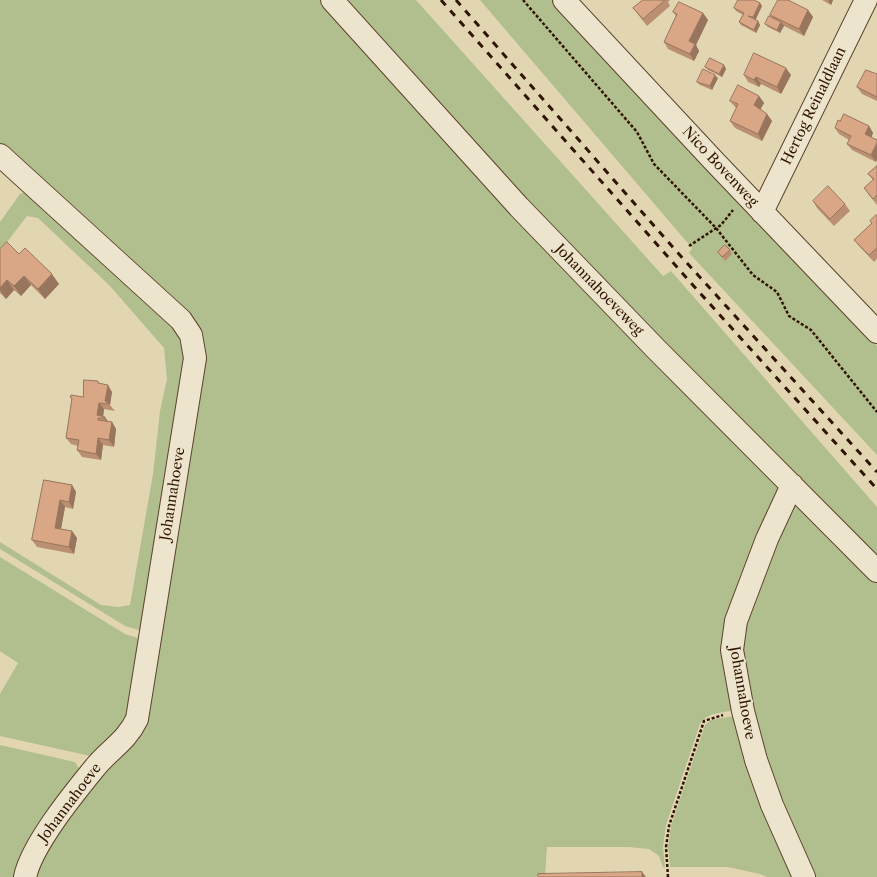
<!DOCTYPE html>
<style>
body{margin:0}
canvas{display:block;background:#e1d6b1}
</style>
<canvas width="877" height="877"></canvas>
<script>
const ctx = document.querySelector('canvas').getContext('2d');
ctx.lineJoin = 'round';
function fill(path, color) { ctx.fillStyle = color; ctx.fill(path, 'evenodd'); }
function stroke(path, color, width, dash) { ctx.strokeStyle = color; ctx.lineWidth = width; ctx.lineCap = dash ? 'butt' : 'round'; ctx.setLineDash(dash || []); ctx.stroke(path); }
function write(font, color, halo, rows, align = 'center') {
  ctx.font = font + ' "Libre Caslon Text",serif'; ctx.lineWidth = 4; ctx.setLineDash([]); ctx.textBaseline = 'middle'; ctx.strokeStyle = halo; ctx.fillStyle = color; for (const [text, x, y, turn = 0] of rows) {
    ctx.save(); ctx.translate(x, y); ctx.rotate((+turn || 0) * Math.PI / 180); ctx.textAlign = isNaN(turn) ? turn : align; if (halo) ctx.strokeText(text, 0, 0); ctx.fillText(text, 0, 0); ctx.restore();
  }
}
const green = new Path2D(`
 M0,0h326l455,486 -49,133 6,91c-12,2 -32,2 -38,14l-34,101 -3,22 2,21 -2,-1 -4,-11 -10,-7 -20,-2h-82l-2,30h-516l2,-11 99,-126 65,-406 -195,-186z
 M350,0h66l247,276 8,-5 206,236v58l-82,-82 -452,-477z
 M480,0h71l326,346v109l-188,-202 3,-5z
 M26,192l151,131 13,35 -48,273 -17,-5 -125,-77v-7l101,63 18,2 11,-2 23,-131 7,-63 7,-32 -3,-31 -54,-62 -72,-68 -11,-2 -27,35v-29l20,-28z
 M793,501l84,75v301h-69l-32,-74 -39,-153z
 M0,557l125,77 16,5 -6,69 -39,47h-10l-86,-19v-42l18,-31 -18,-12z
 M739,715l59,162h-31l-7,-3 -32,-7h-58l-2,-20 3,-21 34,-101 6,-5z
 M0,745l75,17 5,8 -61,107h-19z`);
const path = new Path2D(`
 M523,0l114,132 17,32 62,64 37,47 24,17 12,24 22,14 66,82
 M689,246l32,-21 12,-15
 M668,877l-2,-30 3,-21 35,-105 19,-6`);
const minor = new Path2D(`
 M332,0l187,207 137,142 221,222
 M564,0l148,159 165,173
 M0,155l181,165 10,15 4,23 -58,361c-10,21 -25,29 -40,46 -22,27 -65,79 -72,112
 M762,212l104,-212
 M792,485l-25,54 -31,82 -4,29 11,61 13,49 16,45 32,72`);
const rail = new Path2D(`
 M441,0l250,283 186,206
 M456,0l221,252 200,220`);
const wall = new Path2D(`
 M643,0h27l-2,2 2,4 -23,20 -14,-18z
 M822,0h11l-2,5z
 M760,3l2,3 -7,14 3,1 2,4 -4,8 -15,-8 -2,-3 4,-7 -7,-4 -2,-3z
 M808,10l5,7 -9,19 -20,-10 -4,7 -12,-6 -3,-3 7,-6 -2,-3z
 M673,12l30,1 5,7 -12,25 3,6 -5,10 -26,-12 -4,-7 12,-26z
 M724,65l2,4 -4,8 -14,-7 -3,-3z
 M877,74v27l-15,-7 -5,-7z
 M744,75h47l-10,19 -20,-10 -2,3 -11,-5z
 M718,78l-6,12 -12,-5 -3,-3z
 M759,96l5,7 -4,6 7,5 5,7 -10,20 -27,-13 -5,-7 7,-13 -2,-1 -5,-6z
 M840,121l29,5 4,7 -2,4 6,3v19l-1,3 -24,-12 -5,-6 2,-4 -10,-6 -4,-6z
 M877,166v39l-8,-10 -5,-7 9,-8 -5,-6z
 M813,201l32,3 5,7 -16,15 -17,-18z
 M877,215v44l-3,3 -15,-16 -5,-6 18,-17 -2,-2z
 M0,249l19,5 40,30 -14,15 -14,-14 -10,11 -7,-6 -8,9 -6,-6z
 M730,250l2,4 -7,7 -7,-9z
 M100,384l12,8 -2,13 5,6 -11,-2 -1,7 5,6h4l4,7 -2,18 -11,-2 -2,15 -19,-3 -5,-7 1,-4 -7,-2 -5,-6 6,-38 -2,-3h13z
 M44,480l28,5 4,7 -3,17 -8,-2 -4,22 11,2 5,7 -3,16 -37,-7 -5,-7z`);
const shadedWall = new Path2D(`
 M828,0h5l-2,5z
 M760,3l2,3 -7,15 -2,-4z
 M808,10l5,7 -9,19 -5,-7z
 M703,13l5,7 -12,25 3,6 -5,10 -4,-7 -1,-13z
 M758,21l2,4 -4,8 -2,-3z
 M781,22l3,4 -4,7 -3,-3z
 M724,65l2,4 -4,8 -3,-3z
 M786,68l5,7 -10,19 -4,-7z
 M715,75l3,3 -6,12 -2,-4z
 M756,77l5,7 -2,3 -5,-7z
 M759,96l5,7 -5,9 -5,-7z
 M767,114l5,7 -10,20 -4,-7z
 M869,126l4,7 -3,8 -5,-7z
 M877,143v16l-1,3 -5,-7z
 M52,274l7,10 -14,15 -7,-10z
 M24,276l7,9 -10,11 -7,-10z
 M7,280l7,10 -8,9 -6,-9v-2z
 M108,385l4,7 -2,13 -5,-4z
 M99,403l5,6 -1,9 -6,-3z
 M105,417l4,6v2l-5,-7z
 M112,422l4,7 -2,18 -5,-7z
 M98,438l5,7 -2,15 -5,-6z
 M72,485l4,7 -3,17 -4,-7z
 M60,500l5,7 -5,27 -5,-6z
 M72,531l5,7 -3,16 -5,-7z
 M642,872l4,5h-4z`);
const building = new Path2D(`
 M643,0h22l-22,19 -10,-11z
 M738,0h16l6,3 -7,14 -5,-1 10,5 -4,9 -15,-8 5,-9 -10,-5z
 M778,0h10l20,10 -9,19 -29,-14z
 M679,2l24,11 -14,28 6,3 -5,10 -26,-12 13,-28 -4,-2z
 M769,16l12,6 -4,8 -12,-6z
 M754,53l32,15 -9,19 -21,-10 -2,3 -10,-5z
 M710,58l14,7 -5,9 -14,-7z
 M703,69l12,6 -5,11 -13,-4z
 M866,70l11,4v23l-20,-10z
 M738,85l21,11 -5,9 13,9 -9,20 -28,-13 8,-17 -8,-3z
 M844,114l25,12 -4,8 12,6v3l-6,12 -24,-11 4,-8 -16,-8 3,-8 2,1z
 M877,166v29l-4,4 -9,-11 10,-9 -6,-5z
 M828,186l17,18 -15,15 -17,-18z
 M876,215h1v33l-8,7 -15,-15 18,-17 -2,-2z
 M7,242l12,12 6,-6 27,26 -14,15 -14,-13 -10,10 -7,-6 -7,8v-39z
 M725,245l5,5 -8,7 -4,-5z
 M84,380l14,1v2l10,2 -3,16 5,3 -11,-1 -2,12 8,2 -1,1h-6v2l14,2 -3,18 -11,-2 -2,16 -19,-4 2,-10 -13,-2 6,-40 -2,-1 1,-2 12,2z
 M44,480l28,5 -3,17 -9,-2 -5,28 17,3 -3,16 -37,-7z
 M642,872v5h-104v-3z`);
const streetNames = [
 ["Hertog Reinaldlaan",814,106,-64],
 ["Nico Bovenweg",720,167,47],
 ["Johannahoeveweg",599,290,46],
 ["Johannahoeve",173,494,-81],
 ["Johannahoeve",742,693,80],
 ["Johannahoeve",70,803,-53]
];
fill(green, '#b1be8d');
stroke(minor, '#5d442e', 24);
stroke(path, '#311403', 2.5, [3, 2]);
stroke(minor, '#ece4cc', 22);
stroke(rail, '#311403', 3, [7, 7]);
fill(wall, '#bb9072');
fill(shadedWall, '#98755d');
fill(building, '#d9a785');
stroke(building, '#98755d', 1);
write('14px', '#311403', '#ece4cc', streetNames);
</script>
